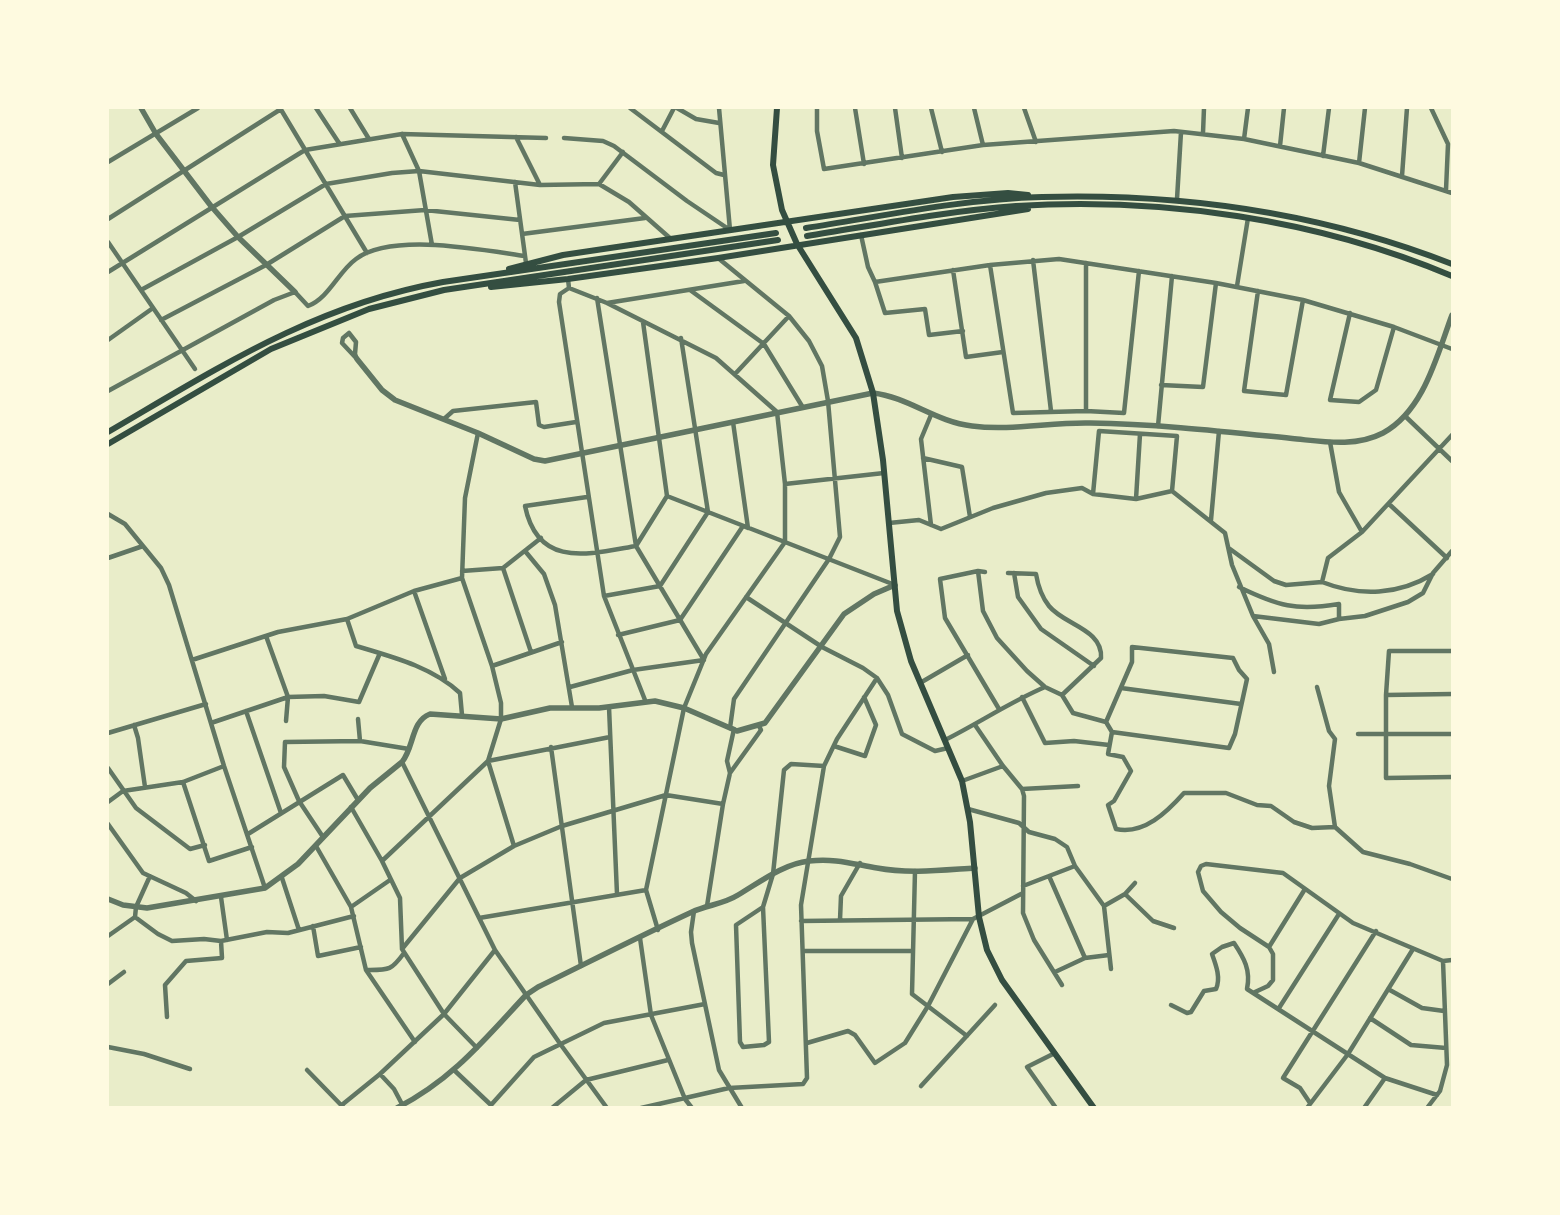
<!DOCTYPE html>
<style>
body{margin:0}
#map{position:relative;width:1560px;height:1215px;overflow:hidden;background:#e9edc9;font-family:Karla,sans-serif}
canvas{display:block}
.frame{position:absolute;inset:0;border:109px solid #fefae0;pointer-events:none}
</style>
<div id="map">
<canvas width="1560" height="1215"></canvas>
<div class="frame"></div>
</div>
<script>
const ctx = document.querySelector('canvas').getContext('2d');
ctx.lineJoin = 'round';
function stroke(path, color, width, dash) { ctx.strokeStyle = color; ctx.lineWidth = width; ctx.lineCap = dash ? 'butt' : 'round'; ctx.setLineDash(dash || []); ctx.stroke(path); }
const minor = new Path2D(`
 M280,108l87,145
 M316,108l23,35
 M350,108l19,31
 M630,108l86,65 8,2
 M677,108l19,11 23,4
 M719,108l11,122
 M817,108v23l7,38 159,-24 191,-14 70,8 115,24 93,30
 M855,108l9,56
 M895,108l7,50
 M931,108l11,44
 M974,108l9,37
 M1024,108l12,34
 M1431,108l17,36 -2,46
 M662,131l12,-23
 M1203,133l1,-25
 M402,134l17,37 13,74
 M516,137l24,48
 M564,138l39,3 11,5 73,55 43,29
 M1244,139l4,-31
 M1280,146l4,-38
 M1323,156l6,-48
 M108,162l90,-54
 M1359,163l6,-55
 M1402,176l5,-68
 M515,182l11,81
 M599,184l24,-32
 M1177,199l4,-67
 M108,219l173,-110
 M522,234l123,-16
 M861,235l7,32 7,15 115,-17 69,-6 157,24 87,17 91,27 58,22
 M108,242l87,127
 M718,258l71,58 20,25 13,25 6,35 12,136 -11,22 -95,140 -4,29 4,1 -7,32 3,12
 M1033,260l18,151
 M1086,263v148
 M990,265l23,148 73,-2 38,2 15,-142
 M953,270l13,87 37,-5
 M108,272l197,-122 97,-16 144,4
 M568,279l1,9 -9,6 -1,8 45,294 41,104
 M875,282l10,31 40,-4 4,26 34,-4
 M1237,286l11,-68
 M569,288l38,15 109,55 61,54 8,72v58l-79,112 -22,54 -38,182 12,40
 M141,290l97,-53 88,-53 66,-11 27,-2 121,14 59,-1 30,18 42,37
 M690,290l74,54 38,62
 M1258,291l-14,100 42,4 17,-95
 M607,303l137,-22
 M1350,313l-20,87 29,2 17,-12 18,-63
 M161,320l105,-55 79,-49 80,-6 95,10
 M349,333l7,9 -1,12 2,5 -15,-16 1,-5z
 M108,340l45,-32
 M735,374l54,-58
 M1161,385l42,2 13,-104
 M108,391l166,-91 21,-8 13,14c21,-8 30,-34 48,-47 36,-27 127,-9 169,-3
 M1405,416l47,45
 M444,419l9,-8 83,-9 3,23 5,2 32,-5
 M1158,426l14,-150
 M478,433l-13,65 -3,80 30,88 9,37v16l-13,42 26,85
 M1330,442l9,50 23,40
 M923,458l39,9 8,50
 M785,484l99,-11
 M1093,494l6,-63 78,5 -5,55
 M667,496l228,89
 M587,497l-62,9c13,63 64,48 111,40l31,-50 -24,-174
 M1136,499l4,-65
 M1389,504l58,54
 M108,514l17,10 36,44 8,17 55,181 41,122
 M1211,520l8,-89
 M889,523l30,-3 22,9 52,-21 53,-15 36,-5 11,6 43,5 36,-8 53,42 7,32 21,51 66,8 20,-5 26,-3 43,-14 15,-9 10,-20 19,-22
 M931,525l-10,-86 10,-24
 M1230,549l44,32 12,4 36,-3 6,-24 34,-26 90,-97
 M525,551l19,23 11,31 17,102
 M108,558l35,-12
 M503,568l28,84
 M462,571l41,-3 38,-30
 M978,571l5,40 14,27 30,33 18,16 17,8 11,18 33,9
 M985,572l-7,-1 -38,8 5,39 54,91
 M1008,573l28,1c2,12 5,22 13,32 15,19 54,23 52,52l-39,37
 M1014,573l4,24 23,32 53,37
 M1322,582c38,15 77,13 111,-8
 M1239,587c39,19 57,24 100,17v15
 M414,591l31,88
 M604,596l56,-10 48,-74 -27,-174
 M746,597l76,50 41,21 14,10 11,17 14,39 33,17 13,-3
 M1253,616l16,28 5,28
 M347,619l9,27c37,11 76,21 104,47l2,22
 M618,635l62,-15 63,-94 5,2 -15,-106
 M266,636l22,61 -2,24
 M1132,647l101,11 6,12 8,9 -12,55 -6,14 -117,-16 -6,-10 26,-60z
 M1452,651h-63l-3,44v83l66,-1
 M192,660l86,-28 69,-13 67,-28 48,-13
 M492,666l70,-24
 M920,683l48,-28
 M570,687l63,-17 71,-10 -68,-114 -39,-248
 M1317,687l12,44 6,8 -6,47 6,41
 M1121,688l120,16
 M1386,695l66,-1
 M1022,697l23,46 29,-2 35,4
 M609,707l8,187
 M246,711l35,102
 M358,719l2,22
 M211,723l77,-26 36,-1 35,6 21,-49
 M134,725l4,13 7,49
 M975,725l28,41 19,23 2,7 -1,117 11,27 28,45
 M1112,732l-4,22 15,3 8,14 -17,30 -6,4 8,24c28,6 51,-17 68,-36h42l31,12 14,1 23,16 18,6 23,-1 28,25 47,12 42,15
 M108,733l98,-29
 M1358,734h94
 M945,740c34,-17 65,-38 100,-53
 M834,746l31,10 11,-31 -12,-28
 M551,747l30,219
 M402,762l93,188 66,95 46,63
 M108,768l28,40 54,41 15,-4
 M962,781l41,-15
 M183,782l26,79 43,-14
 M1022,789l56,-3
 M108,802l15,-11 60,-9 41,-16
 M351,807l31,54 18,37 2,51 42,65 33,34
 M968,809l51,14 10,9 26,7 12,8 8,19 29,40 7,63
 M108,824l35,49 43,20 10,8
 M248,834l95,-59 15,25
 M323,837l-24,-36 -15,-34 1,-25 75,-1 49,8
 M316,846l35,61 15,63 49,72
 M382,861l106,-100 122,-24
 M915,871l-3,123 55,42
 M1049,876l36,82
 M282,878l17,52
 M1023,886l52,-20
 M1125,894l28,27 21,7
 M221,897l6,43
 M707,906l16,-102 7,-31 31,-43 -2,-4
 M1104,906l21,-12 10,-11
 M351,907l39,-27
 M763,907l-27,18 4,117 3,5 21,-2 5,-3 -6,-135 10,-33 11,-104 7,-6 33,2
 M694,911l-3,21 1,11 27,127 23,38
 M135,917l23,17 14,7 32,-2 17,2 46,-9 21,1 66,-17
 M479,918l167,-28
 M840,920l1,-24 19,-33
 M801,921l172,-2 50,-26
 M313,926l5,30 43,-9
 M108,936l27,-19 1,-10 14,-31
 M640,938l11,77 34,84 7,9
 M1269,947l36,-58
 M402,949l58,-71 54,-32 48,-20 104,-31 57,9
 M803,951h110
 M366,970c23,0 25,1 38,-17
 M1055,972l30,-14 24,-3
 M108,984l16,-12
 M1388,989l34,19 22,3
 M1255,992l13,-6 5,-6v-26l-4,-7 -29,-19 -19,-16 -18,-21 -5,-19 3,-6 5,-2 77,9 70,50 90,38 9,-1
 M1171,1005l16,8 4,-1 13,-21 12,-2c5,-11 0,-24 -4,-35l10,-7 12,-4c10,15 17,27 13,46l138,89 52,17
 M1279,1008l60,-94
 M167,1017l-2,-32 21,-24 36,-3 -1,-17
 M1370,1018l41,27 35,3
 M807,1043l41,-12 7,4 20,28 30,-20 23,-37 45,-87
 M108,1047l36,7 46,15
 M1055,1053l-28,14 29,41
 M307,1070l37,38
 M454,1070l37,35 43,-48 70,-34 101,-19
 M380,1074l14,15 9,17
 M921,1086l74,-81
 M1310,1103l-10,-15 -17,-10 93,-147
 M343,1104l37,-30 64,-60 51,-64
 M552,1108l34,-28 82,-20
 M641,1108l88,-20 74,-4 4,-6 -6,-173 23,-139 13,-27 40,-61
 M1307,1108l41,-54 65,-105
 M1364,1108l21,-30
 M1427,1108l13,-17 7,-26 -4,-104`);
const tertiary = new Path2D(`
 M141,108l15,26 55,72 27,31 57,55
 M357,359l25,31 13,10 83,33 56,26 11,2 328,-68c35,4 63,29 99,33 39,5 79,-4 118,-3 69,1 138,9 207,16 29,3 59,8 86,-6 41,-22 54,-78 69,-118
 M108,899l15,6 24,3 118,-20 33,-24 72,-76 32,-26c12,-14 9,-41 28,-48l71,5 49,-11h49l56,-7 29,7 53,23 28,-8 79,-109 30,-20 21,-9
 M397,1108c56,-29 87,-68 129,-113l12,-8c51,-25 102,-51 154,-75 15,-7 32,-8 46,-17 22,-13 45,-31 71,-34 26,-3 44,3 68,7 32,6 66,2 98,0`);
const secondary = new Path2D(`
 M777,108l-4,57 9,45 15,34 59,94 17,55 10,67 14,151 14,50 51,120 8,41 9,95 8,33 15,30 92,128
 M806,228c78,-12 157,-29 236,-31 139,-4 280,16 410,67
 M807,236c69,-11 139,-25 209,-30 147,-9 301,13 436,70
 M509,269l54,-14 390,-58 55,-4 20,2
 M491,287l77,-8 150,-21 310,-49
 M108,432c110,-64 206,-127 335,-150l333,-49
 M108,444l163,-95 98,-40 75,-19 334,-50`);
stroke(minor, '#617663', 4.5);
stroke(tertiary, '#617663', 5.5);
stroke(secondary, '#344e41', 6);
</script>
